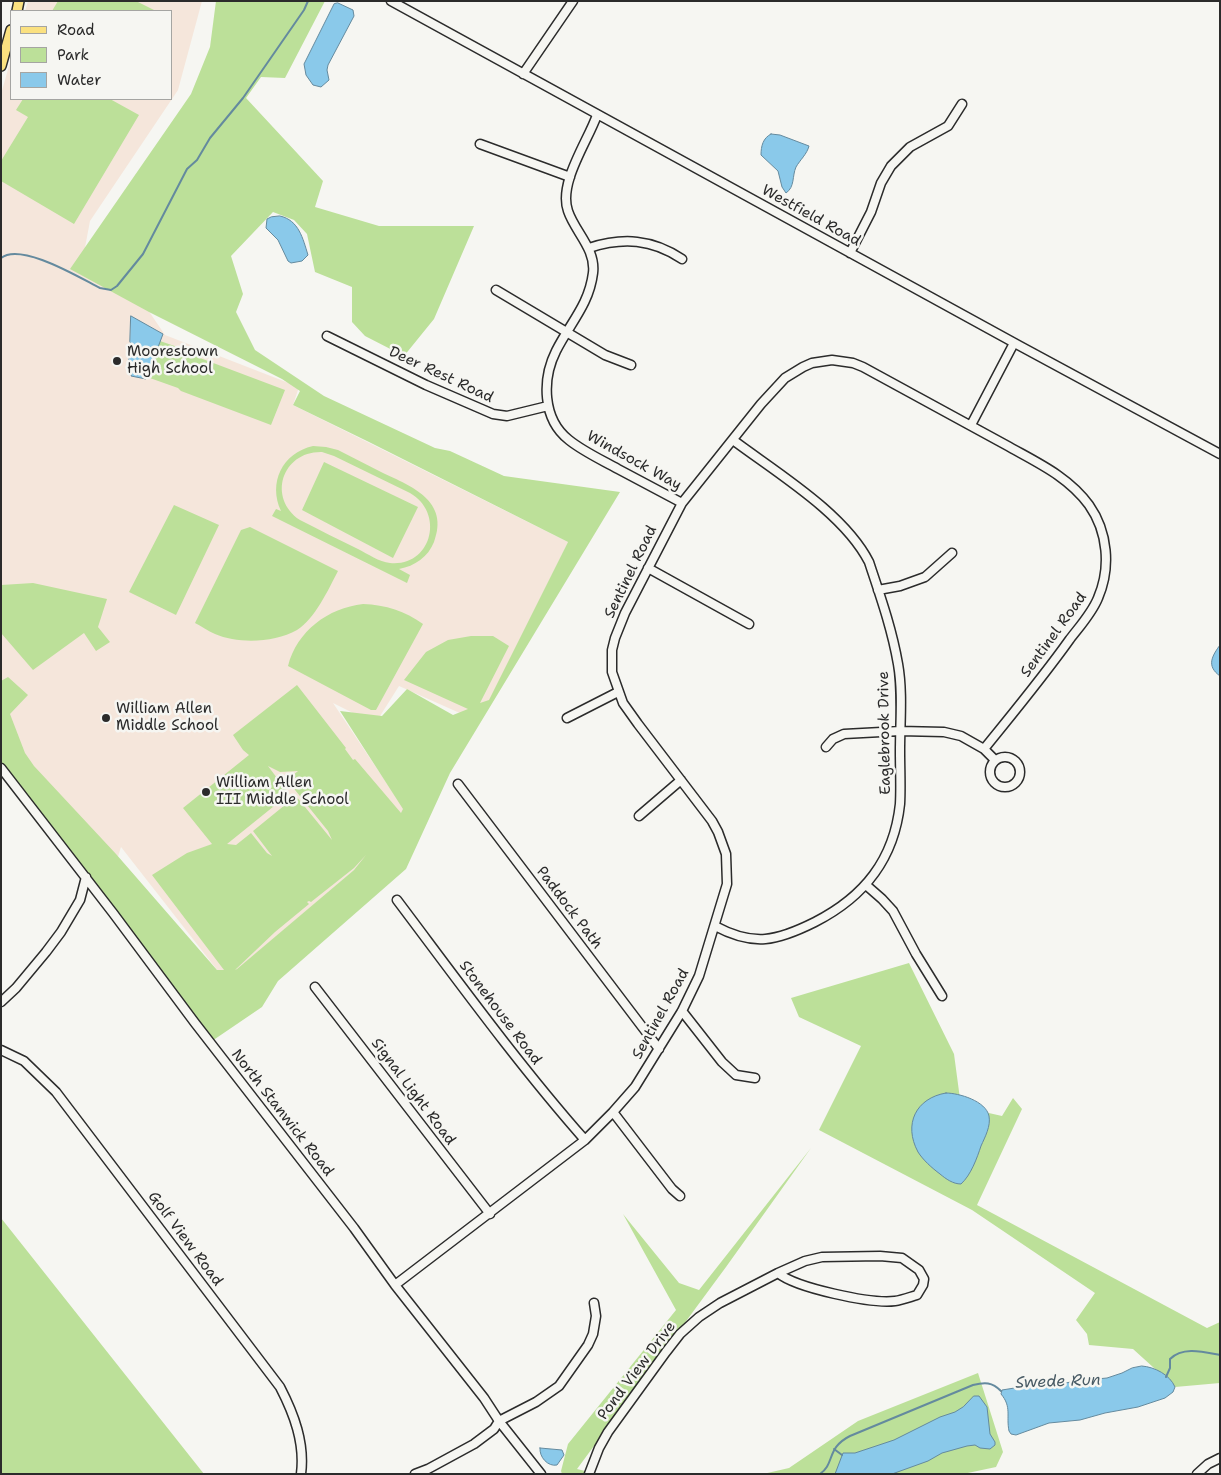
<!DOCTYPE html>
<style>
body{margin:0}
#map{position:relative;width:1221px;height:1475px;overflow:hidden;background:#f6f6f2;font-family:"Shantell Sans",sans-serif}
canvas{display:block}
.frame{position:absolute;inset:0;border:2px solid #2b2b2b;pointer-events:none}
.legend{position:absolute;left:10px;top:10px;width:162px;height:90px;box-sizing:border-box;background:#f6f6f2;border:1px solid #a5a5a2;margin:0;padding:6px 9px;list-style:none;font-size:15px;color:#2b2b2b}
.legend li{display:flex;align-items:center;gap:10px;height:25px}
.legend b{width:25px;border:1px solid #a5a5a2}
</style>
<div id="map">
<canvas width="1221" height="1475"></canvas>
<div class="frame"></div>
<ul class="legend">
<li><b style="height:6px;background:#fbe180"></b>Road</li>
<li><b style="height:14px;background:#bce099"></b>Park</li>
<li><b style="height:14px;background:#8ac9ea"></b>Water</li>
</ul>
</div>
<script>
const ctx = document.querySelector('canvas').getContext('2d');
ctx.lineJoin = 'round';
function fill(path, color) { ctx.fillStyle = color; ctx.fill(path, 'evenodd'); }
function stroke(path, color, width, dash) { ctx.strokeStyle = color; ctx.lineWidth = width; ctx.lineCap = dash ? 'butt' : 'round'; ctx.setLineDash(dash || []); ctx.stroke(path); }
function write(font, color, halo, rows, align = 'center') {
  ctx.font = font + ' "Shantell Sans",sans-serif'; ctx.lineWidth = 5; ctx.setLineDash([]); ctx.textBaseline = 'middle'; ctx.strokeStyle = halo; ctx.fillStyle = color; for (const [text, x, y, turn = 0] of rows) {
    ctx.save(); ctx.translate(x, y); ctx.rotate((+turn || 0) * Math.PI / 180); ctx.textAlign = isNaN(turn) ? turn : align; if (halo) ctx.strokeText(text, 0, 0); ctx.fillText(text, 0, 0); ctx.restore();
  }
}
const built = new Path2D(`
 M28,1h174l-24,89 -88,131 -10,53 66,33 19,28 134,52 -6,18 275,137 -88,180 -81,-36 -24,38 -42,-21 75,112 -49,51 -134,114 -104,-133 -17,55 -103,-134v-674l10,-35v40h160v-88h-146z`);
const green = new Path2D(`
 M58,1h78l20,10h-104z
 M216,1h109l-40,77 -24,-1 -15,21 77,83 -8,26 64,19h95l-40,93 -30,37 -39,-20 -13,-14v-35l-37,-15 -8,-38 -13,-14 -21,-8 -42,44 12,38 -7,18 19,38 69,46 111,52 15,3 54,25 116,16 -170,281 -44,96 -128,112 -16,26 -50,34 -211,-274v-86l7,-4 20,18 -18,19 15,39 9,13 82,88 101,116h7l-72,-95 35,-22 25,-9 -29,-36 66,-53 -6,-5 -10,-15 64,-50 49,63 -1,1 8,11 2,-1 46,54 2,-4 -63,-98 42,5 25,-27 46,26 15,-6 -64,-29 22,-28 22,-12 23,-4h22l16,10 -29,57 9,-3 79,-158 -199,-100 -76,-37 7,-14 -18,-12 -133,-67 -79,-43 121,-175 19,-47zM268,766l12,6 18,-1 -11,9 41,51 4,9 -36,-44 -43,35 19,25 -5,-3 -16,-20 -15,12 -9,-1 62,-50zM366,855l-12,15 -117,99 -2,1 40,-38 34,-28 -2,-2 2,-1 2,1 43,-34z
 M23,99h87l29,16 -65,109 -73,-43v-20l27,-44 -12,-7z
 M160,341l35,12 5,5 85,32 -14,35 -90,-34 -3,-3 -31,-11z
 M313,446l13,1 12,3c15,8 30,15 45,23 28,13 67,28 51,69 -6,15 -19,24 -35,27l11,6 -3,8 -135,-67 4,-7 5,2c-13,-28 1,-58 32,-65zM322,452l12,4 76,37c35,20 22,74 -20,70 -11,-1 -22,-9 -32,-14 -19,-9 -38,-19 -58,-29 -33,-22 -18,-69 22,-68z
 M324,462l94,45 -25,51 -91,-48z
 M174,505l45,20 -43,90 -47,-23z
 M250,527l88,44c-10,19 -23,48 -41,59 -23,13 -59,14 -82,4 -7,-3 -14,-8 -20,-11l46,-93z
 M33,583l74,16 -9,28 12,15 -14,9 -12,-18 -51,37 -32,-37v-48z
 M363,604c23,1 42,7 60,20l-47,86h-5l-83,-44c9,-35 40,-58 75,-62z
 M909,963l45,91 6,45 20,12 22,5 11,-18 9,11 -45,96 230,123 13,-6v61l-45,4 -42,-38 -44,-4 -2,-11 -11,-14 19,-27 -123,-83 -153,-80 42,-84 -62,-29 -8,-19z
 M811,1148l-85,119 -149,202 20,5h-35l-1,-3 7,-27 108,-134 -53,-96 56,69 20,7z
 M1,1218l203,256h-203z
 M978,1373l25,79 -7,15 -33,7h-200l26,-6 69,-47z`);
const water = new Path2D(`
 M338,3l15,7 1,6 -26,49 -1,5 2,10 -8,7 -8,-2 -7,-10 -2,-11 30,-60z
 M771,134l9,1 29,11c-2,8 -9,14 -13,21 -4,9 -1,20 -10,26l-4,-6 -4,-16 -17,-16c0,-9 2,-17 10,-21z
 M280,216c19,4 23,23 28,39l-6,6 -11,2 -3,-2 -10,-21 -12,-12 1,-9 4,-2z
 M131,316l32,18 -17,45 -15,-3 1,-7 -5,-2 5,-22 -2,-3z
 M1220,645v31c-14,-10 -8,-20 0,-31z
 M946,1093c13,0 40,8 43,23 2,10 -4,21 -8,30 -4,12 -10,29 -20,38 -8,0 -15,-5 -21,-10 -8,-6 -17,-14 -22,-22 -15,-28 -2,-54 28,-59z
 M1142,1366c13,1 28,9 33,21l-2,5 -8,6 -27,9 -33,6 -25,7 -31,3 -33,12 -5,-1 -2,-3c-3,-15 3,-24 -8,-37l1,-4 25,-4 16,2 32,-7 32,-3 15,-5 10,-5z
 M974,1396h5l8,11 3,27 5,8v3l-5,4 -10,-1 -5,-3 -8,1 -25,7 -14,8 -36,13h-57l8,-21h12l39,-13 46,-23 15,-5 8,-5z
 M540,1448l22,2 2,5 -7,10c-9,2 -18,-8 -17,-17z`);
const stream = new Path2D(`
 M1,258c20,-16 79,20 99,30l11,2 6,-4 26,-32 44,-85 10,-9 13,-22 33,-40 61,-88 4,-9
 M1166,1377l4,-9v-9c13,-13 34,-7 50,-4
 M834,1449l8,6
 M820,1474c15,-10 6,-26 30,-38l123,-51c12,-3 19,-3 28,6`);
const minor = new Path2D(`
 M391,1l629,345 200,108
 M523,74l50,-73
 M597,115c-9,26 -39,68 -29,96 7,21 28,38 25,62 -4,32 -23,50 -37,78 -14,28 -14,68 13,89 15,12 33,20 49,29 21,11 43,23 64,34
 M480,144l90,33
 M589,248c34,-11 63,-9 93,11
 M850,253l21,-41 10,-29 10,-17 19,-19 38,-21 14,-22
 M496,290l109,65 26,10
 M327,336l99,49 67,29 14,2 41,-10
 M971,425l43,-82
 M648,568l101,56
 M878,590l22,-4 25,-9 27,-24
 M567,718l51,-26
 M826,747l7,-8 11,-5 56,-3 44,1 17,4 23,13 11,11
 M990 772a15 15 0 1 1 30 0a15 15 0 1 1-30 0Z
 M1,768l112,145 82,110 159,205 41,57 89,113 15,23 42,53
 M458,784l201,265
 M639,816l42,-36
 M866,885l16,14 11,12 23,43 26,42
 M397,900c61,81 121,164 188,240
 M715,926c39,21 62,15 100,-4 49,-25 79,-62 85,-118 1,-17 0,-35 0,-53 0,-29 3,-59 -2,-87 -6,-35 -18,-69 -29,-102 -25,-49 -92,-89 -136,-122
 M315,987l175,227
 M1,1002l15,-14 30,-36 15,-20 19,-32 6,-23
 M682,1011l40,51 14,13 19,3
 M1,1050l23,11 32,31 224,295c14,27 25,56 21,87
 M613,1112l59,77 8,7
 M395,1285l190,-145 28,-28 22,-25 47,-76 17,-35 28,-92 -1,-30 -8,-22 -6,-11 -74,-97 -15,-21 -11,-31v-22l3,-12 10,-25 57,-110 79,-99 24,-26 18,-11 9,-4 20,-3 21,3 10,4c48,26 96,52 143,78 30,17 62,31 83,60 19,27 22,63 9,93 -6,15 -18,28 -28,41 -27,38 -57,74 -86,110
 M415,1474l13,-5 46,-25 20,-15 5,-8 37,-19 23,-16 29,-41 5,-11 3,-18 -2,-13
 M589,1474l10,-26 9,-16 58,-80 14,-18 19,-17 21,-14 58,-30 27,-12 17,-4 58,-1 22,2 17,12 5,9 -1,6 -6,10c-7,2 -15,5 -22,6 -24,3 -99,-13 -117,-28
 M1197,1474l11,-10 12,-6`);
const major = new Path2D(`
 M17,11l2,-10
 M1,66l10,-36`);
const markers = [
 [117,361,5,"#2b2b2b"],
 [106,718,5,"#2b2b2b"],
 [206,792,5,"#2b2b2b"]
];
const streetNames = [
 ["Westfield Road",811,216,29],
 ["Deer Rest Road",441,375,25],
 ["Windsock Way",634,461,29],
 ["Sentinel Road",631,572,-64],
 ["Sentinel Road",1054,635,-54],
 ["Eaglebrook Drive",885,733,-91],
 ["Paddock Path",569,908,53],
 ["Stonehouse Road",500,1013,53],
 ["Sentinel Road",661,1014,-61],
 ["Signal Light Road",413,1092,53],
 ["North Stanwick Road",282,1113,52],
 ["Golf View Road",185,1239,53],
 ["Pond View Drive",637,1371,-53]
];
const poiNames = [
 ["Moorestown",127,352],
 ["High School",127,369],
 ["William Allen",116,709],
 ["Middle School",116,726],
 ["William Allen",216,783],
 ["III Middle School",216,800]
];
const waterNames = [
 ["Swede Run",1058,1382,-2]
];
fill(built, '#f5e6db');
fill(green, '#bce099');
fill(water, '#8ac9ea');
stroke(water, '#648a9e', 1);
stroke(stream, '#648a9e', 2);
stroke(minor, '#2b2b2b', 11);
stroke(major, '#2b2b2b', 12);
stroke(minor, '#f6f6f2', 8);
stroke(major, '#fbe180', 9);
for (const [x, y, r, color] of markers) { const dot = new Path2D(); dot.arc(x, y, r, 0, 2 * Math.PI); ctx.fillStyle = color; ctx.fill(dot); stroke(dot, '#f6f6f2', 2); }
write('15px', '#2b2b2b', '#f6f6f2', streetNames);
write('15px', '#2b2b2b', '#f6f6f2', poiNames, 'left');
write('italic 16px', '#485a64', '#f6f6f2', waterNames);
</script>
